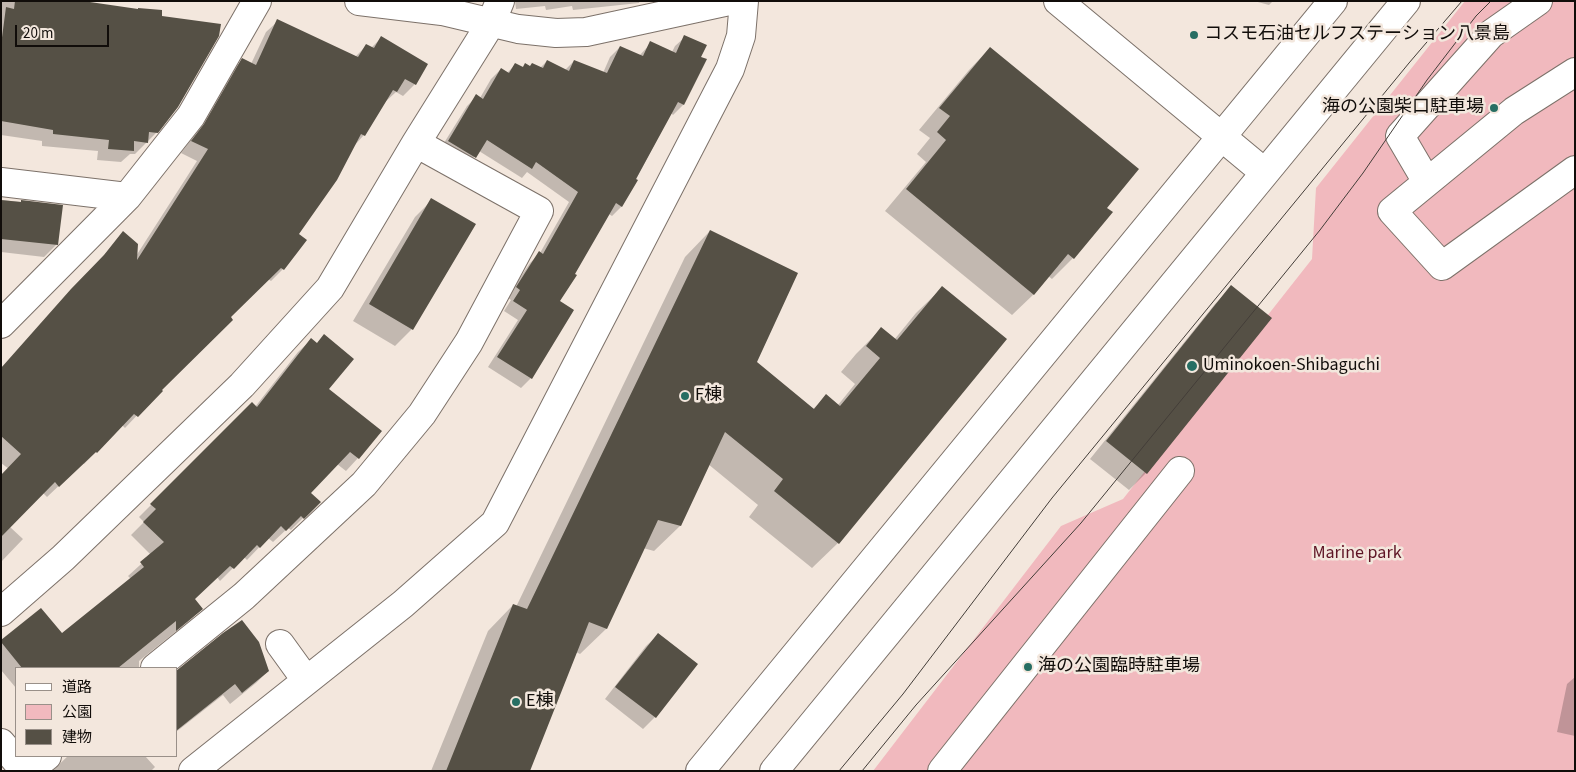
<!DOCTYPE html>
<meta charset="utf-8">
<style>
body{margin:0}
#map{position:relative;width:1576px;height:772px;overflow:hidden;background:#f3e7dd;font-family:"Source Sans 3","Noto Sans JP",sans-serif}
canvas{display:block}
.frame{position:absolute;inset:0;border:2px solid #110d0a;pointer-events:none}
.legend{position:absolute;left:15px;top:667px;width:162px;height:90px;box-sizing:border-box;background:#f3e7dd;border:1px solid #999089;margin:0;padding:6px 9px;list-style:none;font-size:15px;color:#110d0a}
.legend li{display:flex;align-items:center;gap:10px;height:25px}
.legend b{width:25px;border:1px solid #999089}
.scale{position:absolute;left:15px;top:25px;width:94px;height:22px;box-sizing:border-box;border:2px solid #110d0a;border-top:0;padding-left:6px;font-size:15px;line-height:18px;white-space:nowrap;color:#110d0a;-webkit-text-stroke:4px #f3e7dd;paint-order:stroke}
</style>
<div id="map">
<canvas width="1576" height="772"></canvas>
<div class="frame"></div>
<ul class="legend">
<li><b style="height:6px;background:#fff"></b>道路</li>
<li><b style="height:14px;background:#f1b9be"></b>公園</li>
<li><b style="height:14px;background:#555045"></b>建物</li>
</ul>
<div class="scale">20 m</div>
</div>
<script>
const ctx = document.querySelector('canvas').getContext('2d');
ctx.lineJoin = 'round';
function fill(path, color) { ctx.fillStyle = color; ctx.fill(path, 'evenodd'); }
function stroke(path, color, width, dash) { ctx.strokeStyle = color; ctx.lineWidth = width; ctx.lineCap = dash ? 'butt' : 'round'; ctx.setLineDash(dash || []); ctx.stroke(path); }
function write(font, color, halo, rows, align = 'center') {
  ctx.font = font + ' "Source Sans 3","Noto Sans JP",sans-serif'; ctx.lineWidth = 5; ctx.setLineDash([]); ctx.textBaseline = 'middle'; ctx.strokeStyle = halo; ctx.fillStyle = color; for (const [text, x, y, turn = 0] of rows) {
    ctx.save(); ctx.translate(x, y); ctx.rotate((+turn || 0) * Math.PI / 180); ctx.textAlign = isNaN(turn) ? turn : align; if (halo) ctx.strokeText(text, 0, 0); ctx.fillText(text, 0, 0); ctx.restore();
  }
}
const green = new Path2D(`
 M1465,1h110v770h-702l188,-245 62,-27 189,-240 4,-71z`);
const shadow = new Path2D(`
 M1,1h49l107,131 -22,22h-5l-9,8 -24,-2 1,-9 -56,-5v-5l-41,-6z
 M515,1h125l-1,2 -66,7 -1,-4 -26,4 -1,-4 -29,3z
 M1254,1h19l-4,4z
 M278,21l77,36 11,-11 5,2 10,-10 34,46 -12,12 -7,-4 -12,11 -20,32 -10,11 -56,88 8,6 -23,29 -12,12 -3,-2 -39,39 -104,110 -3,-3 -38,39 -1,-1 -36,34 -4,-4 -33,34 13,12 -22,23v-85l8,-8 -8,-6v-94l123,-136 12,23 61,-95 -16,-8 12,-16 38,-65 11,-12 9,4 15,-32z
 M685,37l15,20 5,3 -22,45 -10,10 -2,-2 -49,93 -10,10 -3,-2 -51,87 14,9 -41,68 -10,10 -33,-21 30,-47 -14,-9 7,-11 -4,-3 23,-34 10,-10 29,-51 -42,-30 -5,6 -43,-27 -14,16 -26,-16 28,-45 10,-10 3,2 11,-19 10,-10 6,4 8,-8 7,3 3,-4 5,3 10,1 7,-7 18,9 9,-9 29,12 7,-16 10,-10 19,9 12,-13 21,9 3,-6z
 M990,48l115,160 -32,50 -21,21 -4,-3 -14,18 -22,21 -127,-104 41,-49 -9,-8 13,-16 -11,-8 50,-60z
 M1,200l60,6 -5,39 -12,12 -43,-5z
 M432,200l-20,129 -17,17 -42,-25 62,-104z
 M710,231l46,131 57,47 14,-13 11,9 17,-21 -14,-12 15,-18 25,-25 13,11 22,-27 26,-25 -104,255 -26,25 -63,-51 9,-12 -50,-41 -28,62 -26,25 -11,-3 -37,81 -26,25 -4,-2 -48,119h-97l57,-140 25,-26 3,2 169,-350z
 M1232,287l39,31 -125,155 -17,17 -39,-31 125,-155z
 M311,340l16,49 31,69 -12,13 -9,-7 -28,29 10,9 -28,28 -3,-2 -15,14 -5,-4 -21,22 -3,-3 -24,24 -3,-4 -24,22 8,10 -12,12 -50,40v7h-123v20l-15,-18v-29l60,-6 70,-56 -3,-3 23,-21 -20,-20 13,-13 -5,-5 113,-113 3,3 43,-55z
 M658,635l38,29 -41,53 -12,12 -38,-30 41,-53z
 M268,671l-12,12 -26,21 -7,-9 -47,37v-59z
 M1575,677v59l-18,-4 10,-48z
 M68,756h77l10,11 -4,4h-99z`);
const building = new Path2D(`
 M15,1h68l55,8v-1l24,2v6l59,8 -2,12 -41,71 -20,26 -9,-1 -1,11 -14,-2v10l-26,-2 1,-9 -56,-6v-4l-52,-9v-76l5,-38 8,2z
 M277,19l81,38 8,-13 8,4 7,-12 47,28 -12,21 -11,-6 -8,13 -4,-2 -28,46 -4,-2 -24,46 -38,54 8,6 -23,30 -3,-2 -50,49 2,3 -71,70 1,1 -25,26 -4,-3 -37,39 -1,-1 -37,35 -4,-5 -54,55v-62l20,-21 -20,-18v-68l70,-79 33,-34 19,-24 15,13 -1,16 71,-111 -17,-8 13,-17 38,-66 14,7z
 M684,35l23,10 -6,12 6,2 -23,46 -6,-3 -42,77 2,1 -16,27 -6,-4 -41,71 2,1 -17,26 14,9 -42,69 -35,-22 30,-47 -14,-9 7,-11 -4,-3 23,-36 4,3 35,-62 -42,-30 -4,7 -45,-29 -11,18 -28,-17 28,-47 7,5 18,-31 8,5 6,-10 8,4 2,-4 5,3 2,-3 11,5 4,-8 22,11 5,-11 33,13 13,-27 23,10 7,-15 26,12z
 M990,47l149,122 -32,39 6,4 -39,47 -6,-5 -34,41 -128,-106 40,-49 -9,-8 13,-16 -11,-8z
 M431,198l45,26 -63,106 -44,-26z
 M1,200l20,2v-2l42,5 -5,40 -57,-6z
 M710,230l88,43 -41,89 57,47 12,-15 14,12 40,-48 -14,-12 15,-19 16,13 45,-54 65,53 -168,205 -65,-53 9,-12 -58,-47 -44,94 -23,-6 -51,109 -18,-7 -59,149h-84l67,-167 14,5z
 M1231,285l41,33 -125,156 -41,-33z
 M324,334l30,25 -25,30 53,42 -23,28 -9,-7 -39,41 10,9 -17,17 -3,-3 -15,15 -5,-5 -21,22 -3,-3 -23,24 -4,-3 -35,33 8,10 -27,22v-10l-58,47h-96l-21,-26v-2l40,-32 21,25 82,-66 -4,-5 24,-20 -21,-20 13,-13 -6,-5 102,-102 5,5 54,-69 6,5z
 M242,620l17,22 10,29 -27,22 -7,-9 -59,47v-60l47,-38z
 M658,633l40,31 -42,54 -41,-31z`);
const minor = new Path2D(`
 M359,1l83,10 76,18 38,4 30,-1 143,-31
 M1058,1l206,171
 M1575,72l-61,39 -122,100 50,55 133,-96
 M1,182l126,15
 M1427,182l-27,-46 91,-102 47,-33
 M1,324l126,-127 64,-81 66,-115
 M1,612l62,-54 179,-173 88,-97 86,-145 75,-120 9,-22
 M280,644l26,36
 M155,668l89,-72 120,-112 58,-70 47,-72 70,-131 -123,-68
 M1,743l24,28
 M28,771l19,-15
 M193,771l210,-167 92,-81 235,-454 11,-33 3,-35
 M700,771l633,-770
 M774,771l632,-770
 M942,771l238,-300`);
const tram = new Path2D(`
 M839,771l64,-77 149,-196 357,-435 53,-62
 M862,771l54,-66 165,-182 239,-293 43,-57 64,-93 49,-64 15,-15`);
const markers = [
 [1194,35,5,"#276e63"],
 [1494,108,5,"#276e63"],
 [1192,366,6,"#276e63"],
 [685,396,5,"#276e63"],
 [1028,667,5,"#276e63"],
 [516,702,5,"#276e63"]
];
const poiNames = [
 ["コスモ石油セルフステーション八景島",1204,35],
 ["海の公園柴口駐車場",1484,108,"right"],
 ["Uminokoen-Shibaguchi",1203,366],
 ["F棟",695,396],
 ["海の公園臨時駐車場",1038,667],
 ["E棟",526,702]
];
const parkNames = [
 ["Marine park",1357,554]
];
fill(green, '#f1b9be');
fill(shadow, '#0003');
fill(building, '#555045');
stroke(minor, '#7c7169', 30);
stroke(minor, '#fff', 28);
stroke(tram, '#433d38', 1);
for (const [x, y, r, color] of markers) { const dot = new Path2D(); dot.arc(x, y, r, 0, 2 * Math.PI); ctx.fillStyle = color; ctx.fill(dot); stroke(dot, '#f3e7dd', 2); }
write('18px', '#110d0a', '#f3e7dd', poiNames, 'left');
write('18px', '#5e1525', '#f3e7dd', parkNames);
</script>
